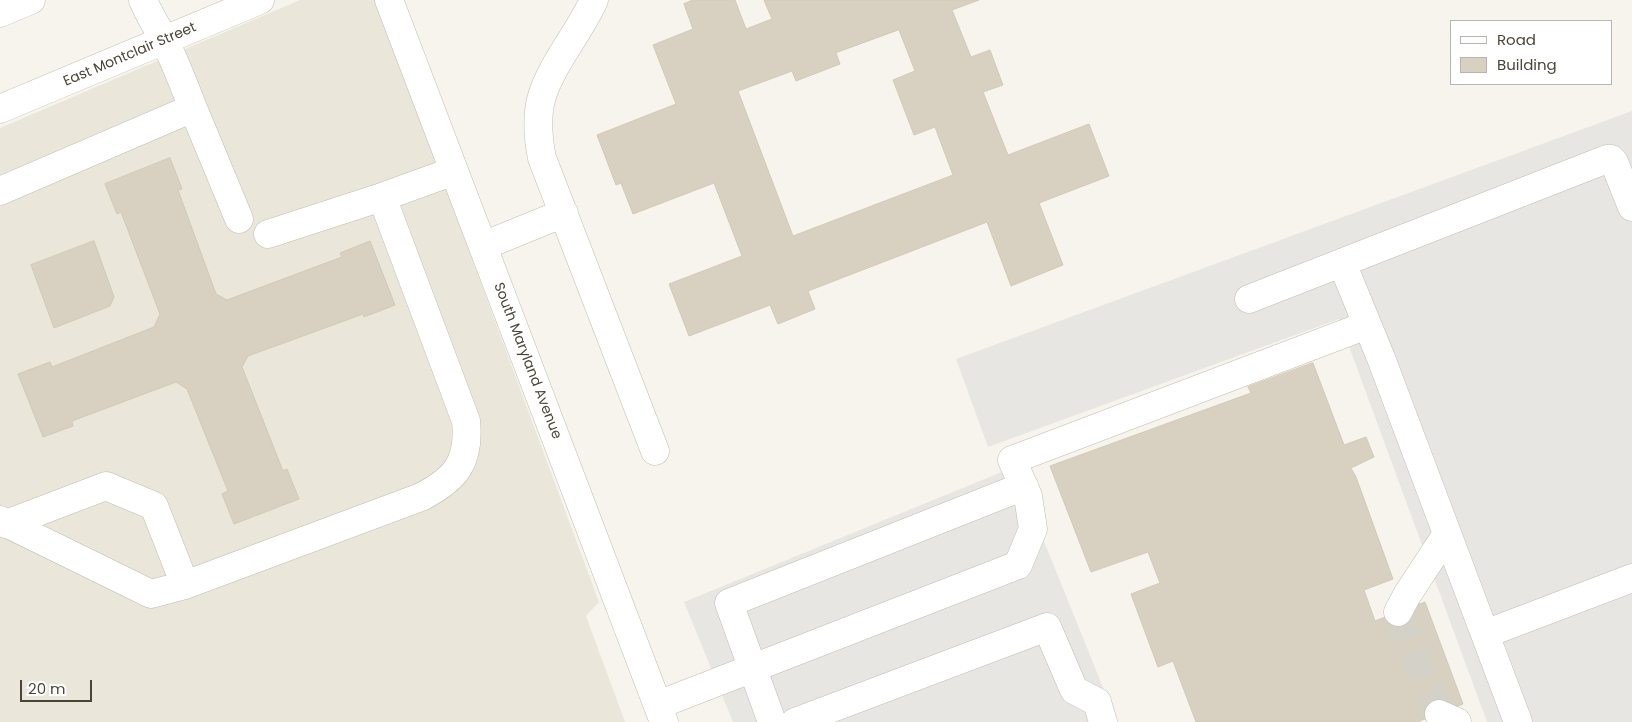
<!DOCTYPE html>
<style>
body{margin:0}
#map{position:relative;width:1632px;height:722px;overflow:hidden;background:#f6f4ec;font-family:Poppins,sans-serif}
canvas{display:block}
.legend{position:absolute;left:1450px;top:20px;width:162px;height:65px;box-sizing:border-box;background:#fff;border:1px solid #b7b5b0;margin:0;padding:6px 9px;list-style:none;font-size:15px;color:#4b4539}
.legend li{display:flex;align-items:center;gap:10px;height:25px}
.legend b{width:25px;border:1px solid #b7b5b0}
.scale{position:absolute;left:20px;top:680px;width:72px;height:22px;box-sizing:border-box;border:2px solid #4b4539;border-top:0;padding-left:6px;font-size:15px;line-height:18px;white-space:nowrap;color:#4b4539;-webkit-text-stroke:4px #fff;paint-order:stroke}
</style>
<div id="map">
<canvas width="1632" height="722"></canvas>
<ul class="legend">
<li><b style="height:6px;background:#fff"></b>Road</li>
<li><b style="height:14px;background:#d8d1c1"></b>Building</li>
</ul>
<div class="scale">20 m</div>
</div>
<script>
const ctx = document.querySelector('canvas').getContext('2d');
ctx.lineJoin = 'round';
function fill(path, color) { ctx.fillStyle = color; ctx.fill(path, 'evenodd'); }
function stroke(path, color, width, dash) { ctx.strokeStyle = color; ctx.lineWidth = width; ctx.lineCap = dash ? 'butt' : 'round'; ctx.setLineDash(dash || []); ctx.stroke(path); }
function write(font, color, halo, rows, align = 'center') {
  ctx.font = font + ' Poppins,sans-serif'; ctx.lineWidth = 4; ctx.setLineDash([]); ctx.textBaseline = 'middle'; ctx.strokeStyle = halo; ctx.fillStyle = color; for (const [text, x, y, turn = 0] of rows) {
    ctx.save(); ctx.translate(x, y); ctx.rotate((+turn || 0) * Math.PI / 180); ctx.textAlign = isNaN(turn) ? turn : align; if (halo) ctx.strokeText(text, 0, 0); ctx.fillText(text, 0, 0); ctx.restore();
  }
}
const residential = new Path2D(`
 M300,0h76l223,602 -13,14 39,106h-625v-594z`);
const parking = new Path2D(`
 M1632,111v611h-145l-148,-403 -351,128 -32,-88z
 M1014,467l103,255h-384l-49,-120z`);
const building = new Path2D(`
 M693,0h42l11,29 26,-10 -8,-19h215l-27,10 19,47 19,-7 13,35 -20,7 25,63 81,-31 20,52 -70,27 24,62 -52,21 -24,-64 -179,69 7,18 -37,15 -8,-19 -81,31 -20,-52 73,-28 -28,-73 -81,31 -12,-31 -5,2 -19,-50 79,-31 -23,-59 40,-16 -9,-25zM899,30l16,41 -22,9 21,55 21,-8 18,48 -160,61 -55,-145 54,-20 4,10 44,-17 -4,-11z
 M170,158l12,31 -4,1 38,104 11,6 115,-43 -2,-4 30,-12 25,64 -31,12 -1,-3 -115,42 -6,11 41,104 4,-2 12,30 -65,25 -12,-30 6,-3 -41,-102 -11,-7 -104,39 1,5 -30,11 -25,-63 32,-12 2,5 102,-40 6,-13 -39,-102 -4,2 -12,-30z
 M94,241l20,56 -4,9 -56,22 -23,-63z
 M1313,363l31,82 22,-8 8,20 -23,11 5,9 37,102 -29,11 11,31 50,-19 38,102 -46,18h-221l-23,-61 -15,6 -27,-73 29,-11 -12,-31 -57,20 -41,-106 201,-73 -3,-6z`);
const minorTunnel = new Path2D(`
 M1398,612l41,102`);
const minor = new Path2D(`
 M389,0l275,722
 M594,0c-15,33 -41,62 -52,96 -6,20 -4,42 0,62l113,293
 M0,13l31,-13
 M193,108l46,111
 M0,109l260,-109
 M0,191l193,-83c-9,-22 -17,-45 -28,-66 -7,-14 -16,-27 -22,-42
 M268,234l114,-37 72,-26
 M483,246l81,-33
 M1342,263l39,95 137,364
 M1249,299l358,-140h4l3,3 18,45
 M0,520l151,74 34,-9 236,-88c35,-18 49,-35 45,-76l-84,-224
 M6,524l100,-38 48,20 31,79
 M1398,612l9,-17 40,-61
 M1485,634l147,-56
 M658,705l360,-140 15,-36 -5,-33 -16,-36 355,-135
 M1439,714l18,8
 M772,722l-43,-119 295,-117
 M795,722l252,-95 27,63 23,12 6,20`);
const streetNames = [
 ["East Montclair Street",130,55,-23],
 ["South Maryland Avenue",527,361,69]
];
fill(residential, '#eae6da');
fill(parking, '#e8e6e3');
fill(building, '#d8d1c1');
stroke(building, '#d3c9b4', 1);
stroke(minorTunnel, '#d4d1c8', 28, [28, 14]);
stroke(minor, '#c2bdae', 29);
stroke(minor, '#fff', 28);
write('14px', '#4b4539', '#fff', streetNames);
</script>
